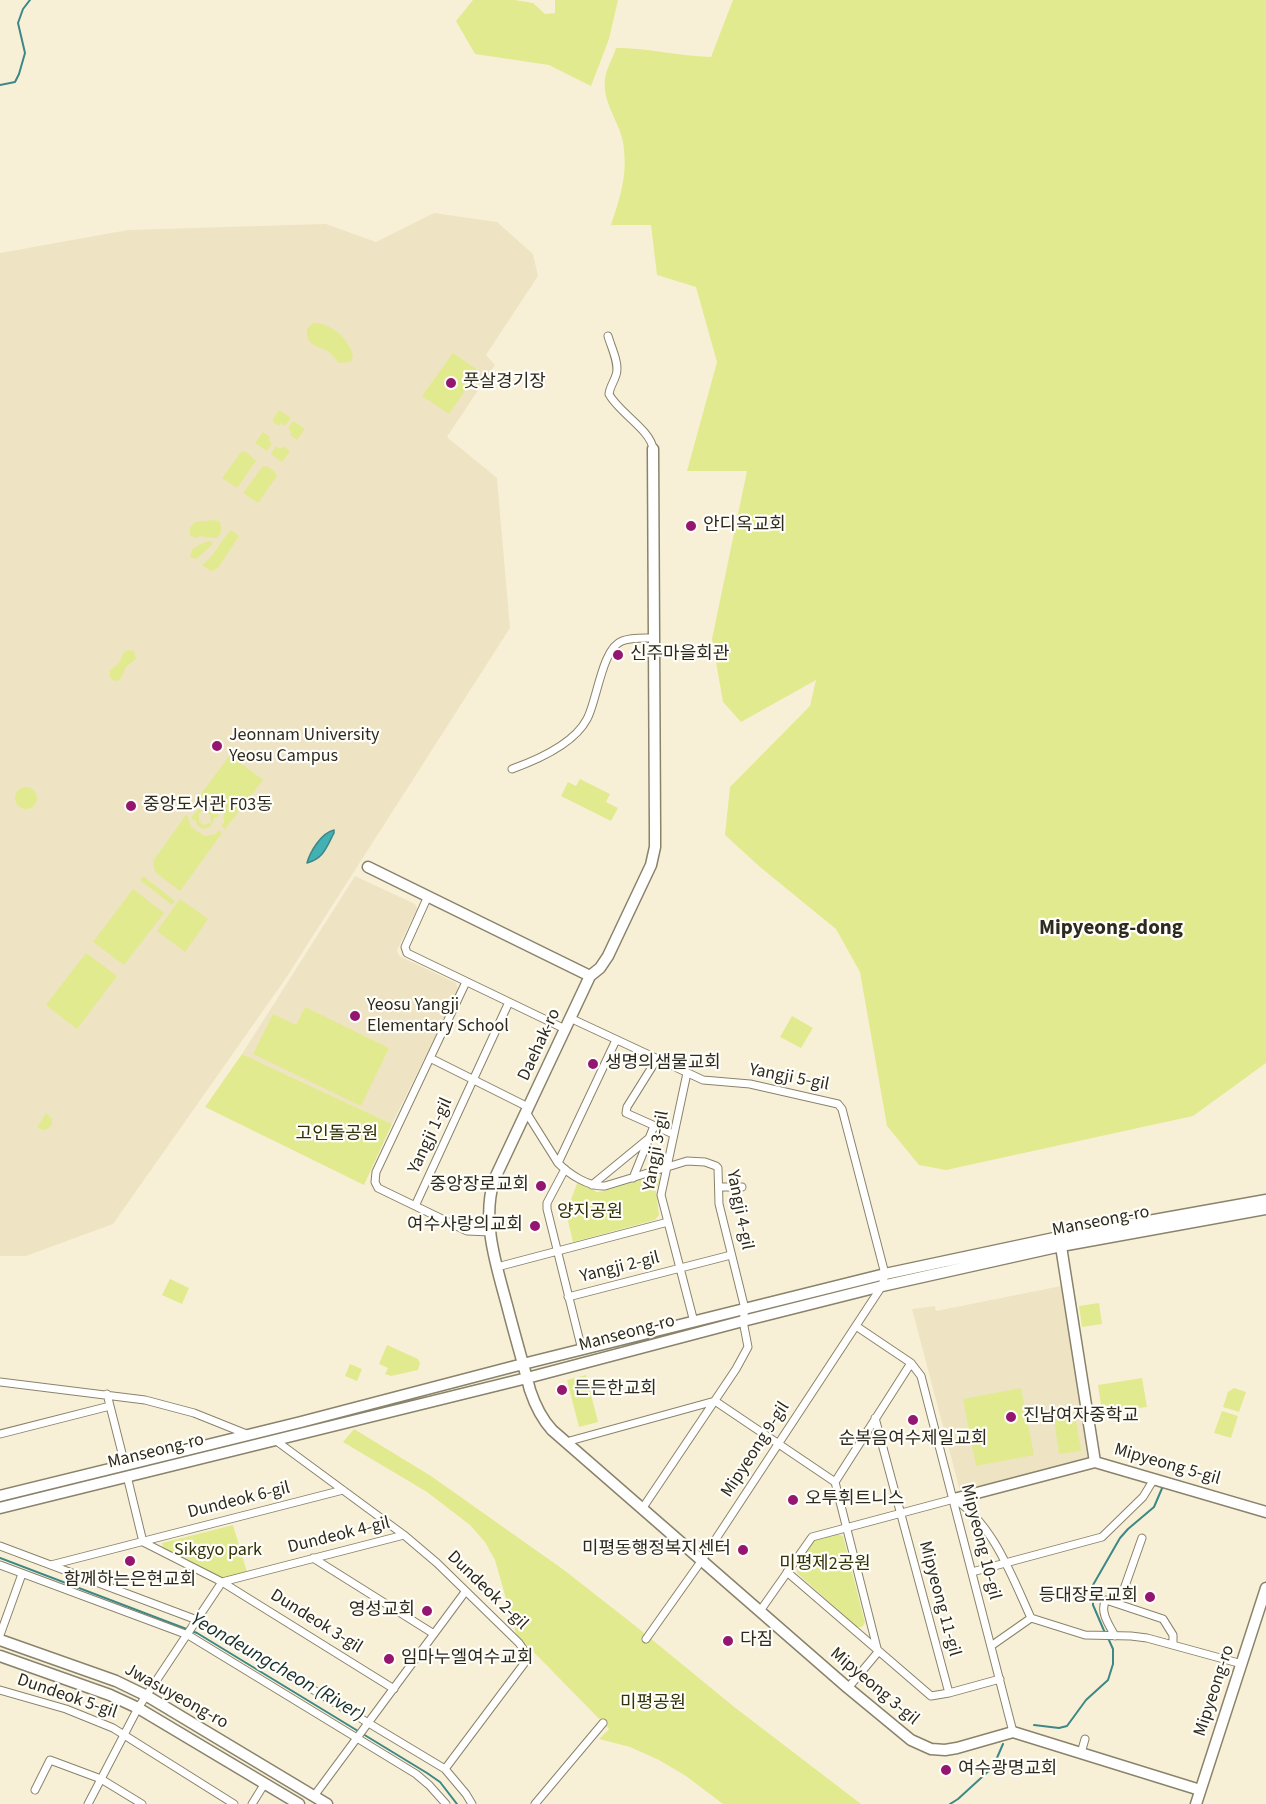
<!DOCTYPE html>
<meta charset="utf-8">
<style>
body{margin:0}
canvas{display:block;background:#f8f0d6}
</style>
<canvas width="1266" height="1804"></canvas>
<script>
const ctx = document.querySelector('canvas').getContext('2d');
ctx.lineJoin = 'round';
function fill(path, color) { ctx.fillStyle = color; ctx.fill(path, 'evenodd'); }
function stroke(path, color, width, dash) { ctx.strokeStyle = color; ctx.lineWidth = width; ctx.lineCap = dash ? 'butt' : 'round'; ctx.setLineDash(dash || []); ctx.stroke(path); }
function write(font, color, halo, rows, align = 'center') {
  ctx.font = font + ' "Source Sans 3","Noto Sans KR",sans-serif'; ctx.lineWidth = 4.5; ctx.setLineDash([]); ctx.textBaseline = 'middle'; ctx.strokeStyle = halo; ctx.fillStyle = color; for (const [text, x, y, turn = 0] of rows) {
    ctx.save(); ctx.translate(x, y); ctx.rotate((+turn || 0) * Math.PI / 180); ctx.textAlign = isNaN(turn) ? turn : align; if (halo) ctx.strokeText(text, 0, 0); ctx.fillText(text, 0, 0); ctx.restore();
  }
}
const built = new Path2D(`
 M434,213l63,9 36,32 5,22 -52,79 9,10 -48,72 50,41 13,150 -226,353 -171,243 -87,32h-26v-1003l128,-23 198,-6 50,18z
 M355,876l60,28 2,5 -20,41 2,6 57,27 2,7 -66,134 -150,-70z
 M1061,1286l28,174 -129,31 -48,-182 23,-3 1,5z`);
const green = new Path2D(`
 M473,0h42l18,3 12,11 10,-1v-13h63l-9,39 -18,47 -42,-21 -74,-11 -19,-33z
 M733,0h533v1063l-73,53 -247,54 -27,-5 -32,-39 -27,-154 -24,-43 -76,-62 -35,-32 5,-48 80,-81 6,-26 -75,42 -18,-20 -11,-63 35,-168h-60l30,-109 -21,-75 -39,-12 -6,-50h-40c10,-30 17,-51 12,-83 -4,-21 -21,-40 -18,-63 1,-10 8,-21 11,-31 32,0 63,8 95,9z
 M313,323c17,-1 38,17 40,34l-2,5 -12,1c-3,-3 -6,-8 -10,-11 -10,-7 -24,-5 -22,-23z
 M453,353l26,18 -30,43 -27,-18z
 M279,410l12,8 -6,8 -4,-3 -2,3 -7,-5z
 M293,421l12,8 -8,11 -7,-5 2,-3 -4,-3z
 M263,432l7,5 -2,3 4,3 -5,8 -12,-8z
 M276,446l5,3 2,-3 7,5 -8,11 -11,-8z
 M242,451l4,1 10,9 -19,27 -15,-10z
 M263,466c5,0 13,5 14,10l-19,27 -15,-10z
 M215,520l4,1c3,5 3,12 -1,16l-4,1 -14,-2 -5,2 -5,-3v-8l5,-5z
 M231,530l8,6 -21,32 -7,3 -9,-6c13,-9 18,-24 29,-35z
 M208,541h3l2,3 -17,15 -6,-2 3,-9z
 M129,650l5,1 2,8 -10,8 -6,13 -6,1 -4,-4v-7l9,-7 5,-11z
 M230,755l33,25 -38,49 -4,-3 3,-3 -1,-13 -12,-10h-11l-2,-2z
 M580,779l30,15 -4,8 12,6 -7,13 -50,-25 7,-14 8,4z
 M15 798a11 11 0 1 1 22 0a11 11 0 1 1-22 0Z
 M204,803l2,2 -1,2 8,7 4,-1 3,3 -6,2 -1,5 -2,-1 -1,-7 -7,-6 -4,5v8l5,3 6,-2 2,1c-4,6 -10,6 -15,1l-2,-6 -2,1 -2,-2z
 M186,815l2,1 3,11 13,9 12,-2 3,-4 3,3 -42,58 -25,-19 -2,-11z
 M143,876l32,25 -3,4 -32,-25z
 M133,889l31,24 -40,52 -31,-23z
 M180,899l28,20 -23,33 -28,-21z
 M86,953l31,23 -40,53 -31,-24z
 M305,1007l84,41 -28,58 -108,-52 20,-40 23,11z
 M792,1016l21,12 -12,20 -21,-11z
 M242,1054l150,70 -28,61 -159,-78z
 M46,1113l6,6v6l-6,5 -9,-2z
 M650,1177l10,1 -4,13 3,24 -4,5 -82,22 -7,-29 12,-32 19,11 8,-1z
 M170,1279l19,9 -7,16 -20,-9z
 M1099,1303l3,21 -20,3 -3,-21z
 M387,1345l31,14 2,4 -2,7 -27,6 -6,-2 3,-6 -9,-4z
 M350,1364l12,5 -5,12 -12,-5z
 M586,1375l12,47 -19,5 -12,-47z
 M1142,1378l5,29 -45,6 -4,-28z
 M1021,1388l13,67 -58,11 -13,-67z
 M1234,1388l12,4 -7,20 -16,-5 5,-15z
 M1222,1411l16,5 -7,22 -17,-5z
 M1075,1415l6,36 -22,3 -5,-36z
 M354,1429l77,47 133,94 69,54 100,82 128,98h-138l-37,-28 -27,-16 -29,-13 -31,-8 10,-10 -93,-95 -21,-74 -10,-18 -15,-17 -43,-33 -84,-50z
 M233,1525l14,47 -24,6 -60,-30 -1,-5z
 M837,1534l6,2 22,87 -3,4h-5l-60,-54v-7l17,-25z`);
const water = new Path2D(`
 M334,830v3c-8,15 -10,25 -27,30 3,-11 14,-30 27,-33z`);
const stream = new Path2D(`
 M0,85l15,-3 4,-8 6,-21 -7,-30 5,-14 7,-9
 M0,1558l197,75 230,140 13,9 17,22
 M1105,1633l-12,-28v-20l27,-47 8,-9 26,-22 9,-21
 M1034,1725l25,3 8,-2 19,-26 22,-20 5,-16v-15l-5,-11
 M950,1804l8,-5 35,-32 10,-23`);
const street = new Path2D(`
 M608,336c3,11 12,28 8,39 -2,7 -6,11 -7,19 9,18 42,36 44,55
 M512,769c25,-9 62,-25 75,-50 10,-18 15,-71 35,-78 10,-4 22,-3 32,-3
 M428,896l-23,51 2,6 158,76
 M466,982l-90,190 -1,10 3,6 89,43 24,1
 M570,1018l133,62 47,4 88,20 4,5 43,165 -3,12 -180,274 -56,79
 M430,1058l98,49
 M657,1059l-30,48 -1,6 47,21
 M687,1073l-26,122 33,127
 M526,1112l32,51c12,12 31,24 47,23l82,-25 18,1 11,4 2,2 1,36 26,105 -2,12 5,26 -12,22 -94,140
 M558,1163l58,-123
 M565,1169l-18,34v6l35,141
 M633,1178l21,-52
 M592,1185l56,-46
 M719,1187h23
 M415,1206l94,-204
 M497,1267l171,-45
 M568,1297l163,-42
 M856,1326l55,37 10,13 92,356
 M0,1382l145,18 49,13 55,22
 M107,1394l18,71
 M715,1401l120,81 43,170
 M875,1418l74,275
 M0,1434l110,-28
 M275,1440l129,95 33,28 82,80c4,6 9,11 7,18l-81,108 21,25 6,10
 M566,1442l149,-41
 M127,1476l16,66 79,40 172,107
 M835,1482l76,-119
 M0,1546l197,74 248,149
 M313,1558l121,76
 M0,1565l188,70 228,139 13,11 17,19
 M51,1565l292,-75
 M787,1572l144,124 18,-3 51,-14
 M972,1572l130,-35 41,-40 11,-18
 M1119,1603l23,-65
 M760,1611l52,-74 142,-38c39,24 59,80 77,119l54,17 46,1 16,2 95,26
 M0,1635l22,-61
 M1115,1636c-6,-11 -16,-25 -9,-36l57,19 10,16v9
 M991,1646l40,-28
 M848,1688l30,-36
 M0,1690l66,19 47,19 121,76
 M1081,1753l4,-14
 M35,1790l15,-30 51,19 41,25
 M314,1796l151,-204
 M88,1804l50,-96 84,-126 182,-47
 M252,1804l13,-21
 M535,1804l68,-81`);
const secondary = new Path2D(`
 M653,449l2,382v16l-4,18 -43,91 -8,12 -10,8 -96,204c-13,43 3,87 14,129 7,27 15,54 22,81 5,15 11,28 22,40l296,258 63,52 20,9 14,1 12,-2 56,-16 187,58
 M368,867l222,109
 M1060,1240l35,222
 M0,1496l301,-74 222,-58 362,-90 174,-37 207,-37
 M954,1499l141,-37 171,50
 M0,1508l527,-130 216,-57 139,-35 179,-40 205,-37
 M1196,1804l70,-216`);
const primary = new Path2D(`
 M0,1640l116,41 31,15 180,108
 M0,1656l110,39 28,13 161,96`);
const markers = [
 [451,383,6,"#941671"],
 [691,526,6,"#941671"],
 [618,655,6,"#941671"],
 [217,746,6,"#941671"],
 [131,806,6,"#941671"],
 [355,1016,6,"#941671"],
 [593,1064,6,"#941671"],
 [541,1186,6,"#941671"],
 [535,1226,6,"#941671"],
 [562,1390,6,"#941671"],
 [1011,1417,6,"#941671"],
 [913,1420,6,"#941671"],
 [793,1500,6,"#941671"],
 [743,1550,6,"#941671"],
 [130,1561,6,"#941671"],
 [1150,1597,6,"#941671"],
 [427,1611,6,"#941671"],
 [728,1641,6,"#941671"],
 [389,1659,6,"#941671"],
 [946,1770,6,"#941671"]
];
const poiNames = [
 ["풋살경기장",463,383],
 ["안디옥교회",703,526],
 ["신주마을회관",630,655],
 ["Jeonnam University",229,736],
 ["Yeosu Campus",229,757],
 ["중앙도서관 F03동",143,806],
 ["Yeosu Yangji",367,1006],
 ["Elementary School",367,1027],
 ["생명의샘물교회",605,1064],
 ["중앙장로교회",529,1186,"right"],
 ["여수사랑의교회",523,1226,"right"],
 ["든든한교회",574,1390],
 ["진남여자중학교",1023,1417],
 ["순복음여수제일교회",913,1440,"center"],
 ["오투휘트니스",805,1500],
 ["미평동행정복지센터",731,1550,"right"],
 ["함께하는은현교회",130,1581,"center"],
 ["등대장로교회",1138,1597,"right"],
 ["영성교회",415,1611,"right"],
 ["다짐",740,1641],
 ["임마누엘여수교회",401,1659],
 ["여수광명교회",958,1770]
];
const streetNames = [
 ["Daehak-ro",540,1045,-65],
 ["Yangji 5-gil",789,1078,11],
 ["Yangji 1-gil",431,1136,-65],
 ["Yangji 3-gil",657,1151,-80],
 ["Yangji 4-gil",739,1210,79],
 ["Manseong-ro",1101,1222,-11],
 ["Yangji 2-gil",620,1268,-14],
 ["Manseong-ro",627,1334,-15],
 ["Mipyeong 9-gil",756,1450,-57],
 ["Manseong-ro",156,1452,-14],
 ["Mipyeong 5-gil",1167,1465,16],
 ["Dundeok 6-gil",239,1501,-14],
 ["Dundeok 4-gil",339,1536,-14],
 ["Mipyeong 10-gil",980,1542,76],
 ["Dundeok 2-gil",487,1591,44],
 ["Mipyeong 11-gil",939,1599,75],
 ["Dundeok 3-gil",316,1622,32],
 ["Mipyeong 3-gil",874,1687,40],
 ["Mipyeong-ro",1215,1691,-72],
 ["Dundeok 5-gil",67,1697,19],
 ["Jwasuyeong-ro",176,1697,29]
];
const parkNames = [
 ["고인돌공원",337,1135],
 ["양지공원",590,1213],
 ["Sikgyo park",218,1551],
 ["미평제2공원",825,1565],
 ["미평공원",653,1704]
];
const waterNames = [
 ["Yeondeungcheon (River)",277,1668,30]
];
const quarterNames = [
 ["Mipyeong-dong",1111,929]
];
fill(built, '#eee4c3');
fill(green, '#e2ea8f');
fill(water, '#43b0b3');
stroke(water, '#3c8887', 1.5);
stroke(stream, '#3c8887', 2);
stroke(street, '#8a836b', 9);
stroke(secondary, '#8a836b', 13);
stroke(primary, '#8a836b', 13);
stroke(street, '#fff', 7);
stroke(secondary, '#fff', 10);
stroke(primary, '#fff', 10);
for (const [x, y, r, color] of markers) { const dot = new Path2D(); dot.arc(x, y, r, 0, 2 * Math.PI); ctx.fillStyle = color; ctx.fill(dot); stroke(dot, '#fffef8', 2); }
write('18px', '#2d2a20', '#fffef8', poiNames, 'left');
write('18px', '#2d2a20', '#fffef8', streetNames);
write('18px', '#303207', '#fffef8', parkNames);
write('italic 20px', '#152e2e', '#fffef8', waterNames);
write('bold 21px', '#2d2a20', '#fffef8', quarterNames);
</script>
